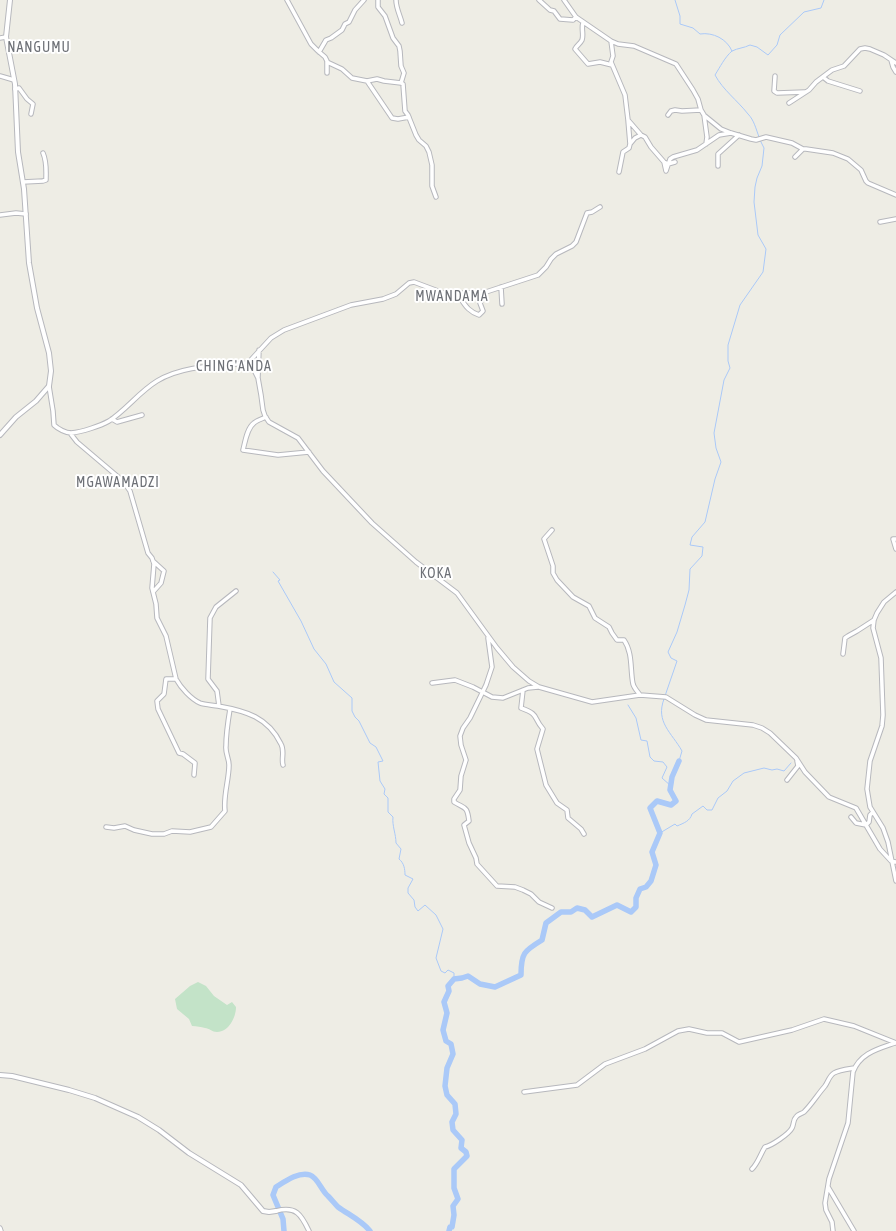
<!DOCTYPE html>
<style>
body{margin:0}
canvas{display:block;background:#eeede5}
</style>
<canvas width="896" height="1231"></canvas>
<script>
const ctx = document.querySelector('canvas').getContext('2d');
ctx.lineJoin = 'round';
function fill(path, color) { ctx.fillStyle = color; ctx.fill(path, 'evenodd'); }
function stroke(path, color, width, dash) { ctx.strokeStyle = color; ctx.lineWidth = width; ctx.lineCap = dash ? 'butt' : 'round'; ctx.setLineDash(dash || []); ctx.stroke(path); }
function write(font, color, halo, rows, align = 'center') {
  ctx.font = font + ' "Asap Condensed",sans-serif'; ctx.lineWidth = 4; ctx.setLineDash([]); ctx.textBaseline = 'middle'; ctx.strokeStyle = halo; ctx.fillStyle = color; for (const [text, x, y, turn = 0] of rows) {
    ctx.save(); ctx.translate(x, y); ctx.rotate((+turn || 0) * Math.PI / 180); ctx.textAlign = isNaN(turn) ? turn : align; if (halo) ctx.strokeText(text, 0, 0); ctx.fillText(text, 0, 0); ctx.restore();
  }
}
const green = new Path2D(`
 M198,982l8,4 8,10 13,9 5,-3 4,5c0,10 -7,25 -19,25 -5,0 -8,-4 -12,-4 -4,-1 -8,-2 -13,-2l-3,-7 -12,-10 -2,-10 15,-13z`);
const stream = new Path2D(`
 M675,0l5,16v8l13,4 7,6c13,-2 27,5 32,17
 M759,137c-3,-8 -5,-17 -11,-23 -11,-14 -25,-24 -33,-39 5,-8 10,-18 17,-24 6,-3 12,-3 18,-6l7,2 11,8 9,-10 3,-10 24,-23 17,-4 3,-8
 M273,572l7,8 -2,1 23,40 13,28 12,15 8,18 18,16v13l3,6 4,4 11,22 6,4 7,14 -5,1 2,19 5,8 -1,5 4,4v14l5,5c-1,9 3,17 3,26l5,6 -2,10c5,4 6,10 6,16l8,4 -5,9v5l6,7 1,7 3,4 7,-6 11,10 7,14 -7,29 5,13 4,2 3,-3 6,3v6
 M665,696l12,-35 -6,-3 -3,-6 9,-20 8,-27 4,-15 1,-21 12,-13 1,-9 -13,-2 2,-8 13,-15 10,-43 6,-17 -5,-14 -2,-15 10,-53 6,-12 -2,-7v-16l12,-40 23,-33 3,-23 -8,-14 -4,-33 1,-15 2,-9 5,-12 2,-18 -4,-8
 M664,699c-9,23 8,34 18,52l-3,10
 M628,705l8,13 5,22 6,1 3,16 4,4 9,1 4,5 -5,11 9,8
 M660,833l15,-9 2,2c7,-3 13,-5 15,-12l11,-8 4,4h5l6,-12 9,-7 6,-10 11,-8 20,-5 8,2 5,-1 7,2 7,-8`);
const river = new Path2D(`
 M284,1231l-1,-12 -10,-24 3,-8c8,-5 23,-16 34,-12 8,3 11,15 18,21 3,3 7,8 10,11 11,8 23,13 32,24
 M449,1231l1,-4h2l2,-12 -1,-9 5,-7 -4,-11v-19l13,-13 -1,-4 -5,-4 1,-8 -9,-10 -1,-8 4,-8 -1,-10 -8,-9 -2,-9 2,-18 6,-14 -2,-10 -5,-3 -3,-11 4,-17 -3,-11 5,-11 -1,-5 6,-7 8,-1 6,-2 12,8 15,3 26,-12c0,-22 3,-24 21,-35l4,-17 15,-11h10l6,-4 8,2 7,7 25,-12 14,7 5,-5v-9l4,-9 6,-2 5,-6 5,-16 -4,-13 8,-19 -10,-25 7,-7 14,4 5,-4 -6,-11 2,-13 7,-16`);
const minor = new Path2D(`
 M287,0l24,44 7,7 7,6 2,4v12
 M378,0v7l7,9 8,22 6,8 1,5 1,15 3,7 -3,10 2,1 2,27 3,4 8,20 3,5 7,6 3,6 3,13v21l4,11
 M396,0c0,8 4,15 6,23
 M539,0l11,10 4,1 6,8 13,1 3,-3
 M564,0l12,17 35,24 7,3 16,2 42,18 17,26 5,9 3,11 3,5 3,22 -1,7
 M583,23c-2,5 1,12 -1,17 -2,4 -5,5 -7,9l13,15 12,-2 12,3
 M0,38l6,-1
 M611,41l2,15 -2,6 14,33 3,25 13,15 4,2 6,10 13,15 4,2 7,-2
 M319,52l7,-12 5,-2 11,-8 3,-6 4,-2 6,-12 9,-10
 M891,60l2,7 3,5
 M327,62l15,7 10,9 15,3 25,37 6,1 11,-2
 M0,76l14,4
 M775,76l-1,15 3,2 28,-1
 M823,77l5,4 32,10
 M367,81l10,-2 7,2 17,2
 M15,89l4,-1 8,11 6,5 -2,10
 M789,103l20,-13 7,-8 16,-12 12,-4 16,-17 5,-1 5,1 14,6 12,8
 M668,115l3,-4 4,-1 7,1 19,-1
 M705,116l16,13 10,4 20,6 5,1 10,-3 26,6 11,6
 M630,144l5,-6 6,-3
 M795,157l8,-8h3l27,4 15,6 13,11 5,11 2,2 28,12
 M664,162l2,9 4,-12 3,-2 24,-7 22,-15 12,-2
 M718,166v-12l21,-19
 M619,172l4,-20 6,-4 1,-4 -2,-24
 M23,182l20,-1 3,-1c0,-10 1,-18 -3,-27
 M0,215l16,-2 10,1
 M880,222l16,-3
 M501,287l1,17
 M446,294l2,4 13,1c5,8 9,13 18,16l4,-4 -3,-8 6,-11
 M248,363l23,-25 13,-8 67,-25 32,-6 13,-5 13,-11 5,-1 32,12 40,-2 52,-17 8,-8 5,-8 5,-5 16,-8 4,-4 11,-29 5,-1 8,-5
 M258,377l1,-27
 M49,386l4,25 1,14c4,4 12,8 17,8 11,-1 29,-7 38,-12 17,-11 30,-29 48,-40 26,-16 61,-15 91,-18l5,5 5,10 3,17 2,15 2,6 4,6 29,16 25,33 49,52 44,39 41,31 40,55 16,19 16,14 10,6 53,15 48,-7 26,2 29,18 11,5 47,5 9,3 8,5 26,25 9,14 24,25 27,11 24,41 11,12 5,1
 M266,417c-4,2 -9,3 -12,6 -7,5 -9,19 -11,27l35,5 31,-3
 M112,419l5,3 25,-7
 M70,433l7,9 46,39 7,10 18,62 4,5 2,6 -2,24 4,16 1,14 9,18 10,43c5,9 15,20 24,24 5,2 13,2 18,3 28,5 50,11 63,38 4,7 0,15 2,21
 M552,530l-8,9 9,27v7l4,7 16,17 16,9 6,12 14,9 3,6 5,7h7c9,13 6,30 9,44 1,4 5,8 7,11
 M896,539h-3l3,10
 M153,592l8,-9 3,-12 -11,-10
 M896,592l-12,10 -7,11 -3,7 -1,8 8,30 2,57 -1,11 -12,35 -3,28 3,18 13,21 5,14 8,39
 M488,638l4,29 -6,18 -16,33 -7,10 -3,8 1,9 5,15 -5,16 -1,14 -6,9v3c11,7 13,3 15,19l-5,4 5,18 7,15 1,6 20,22 18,1 8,3 8,4 8,8 13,6
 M843,654l2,-16 3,-2 9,-5 17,-11
 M176,679h-10l-2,15 -7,7 1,8 21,44 4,1 12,9 -1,12
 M432,683l23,-3 18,7 19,10 11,1 25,-10 10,-1
 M523,690l-2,18c19,7 11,8 22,21l-6,20 9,36 11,18 10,7 1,8 13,11 3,5
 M219,706l-2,-15 -9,-12 2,-61 6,-11 20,-16
 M787,780l11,-14 -1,-5
 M851,817l5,6 10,2 3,-3 1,-7 3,-3
 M106,827l8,1 11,-2 9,4 18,4h12l8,-3 18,1 21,-5 14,-16c-2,-15 4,-31 4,-46 0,-7 -4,-12 -3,-19 0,-12 2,-25 4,-37
 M524,1092l53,-7 28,-21 40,-15 33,-18 11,-2 18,4h15l17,9 53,-12 32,-11 30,7 42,17
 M752,1169c6,-6 8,-14 13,-22 6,-1 24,-13 27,-19 2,-4 1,-8 4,-11 2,-3 5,-3 8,-5 8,-8 14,-18 21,-26 3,-4 4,-10 9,-13 5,-3 14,-4 20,-5
 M828,1187l26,44
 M276,1211c20,-5 25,3 33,20
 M0,1228l1,3
 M833,1231l-1,-9 -6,-12 -1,-7 4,-24 19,-56 5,-51c7,-19 25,-23 42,-29`);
const tertiary = new Path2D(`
 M0,435l16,-18 20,-16 13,-15 2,-15 -2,-18 -12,-45 -8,-45 -5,-74 -6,-37 -3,-68 -9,-47 4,-37
 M0,1075l12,1 57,14 26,8 43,19 21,13 30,23 52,32 22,26 6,1 7,-1`);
const quarterNames = [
 ["NANGUMU",39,48],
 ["MWANDAMA",452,297],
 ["CHING'ANDA",234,367],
 ["MGAWAMADZI",118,483],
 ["KOKA",436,574]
];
fill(green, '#c3e3c8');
stroke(stream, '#aac9f8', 1);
stroke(river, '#aac9f8', 5.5);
stroke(minor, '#b7b8bd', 5.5);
stroke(tertiary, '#b7b8bd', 6);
stroke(minor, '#fff', 3.5);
stroke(tertiary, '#fff', 4);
ctx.letterSpacing = '1px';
write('14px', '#6d7076', '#fff', quarterNames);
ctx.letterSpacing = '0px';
</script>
